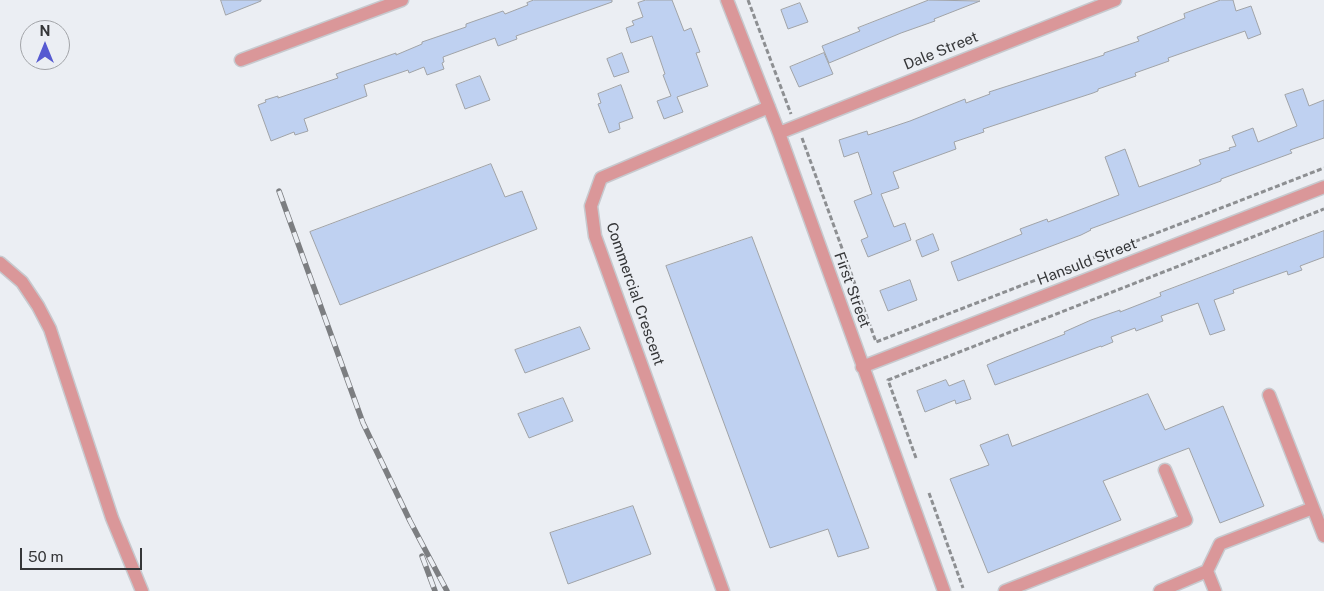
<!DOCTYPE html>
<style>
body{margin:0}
#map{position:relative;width:1324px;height:591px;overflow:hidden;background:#ebeef3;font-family:"Public Sans",sans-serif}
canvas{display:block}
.north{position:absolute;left:20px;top:20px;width:50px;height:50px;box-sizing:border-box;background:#ebeef3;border:1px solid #a2a4a8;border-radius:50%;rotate:0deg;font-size:14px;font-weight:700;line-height:20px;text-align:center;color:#353638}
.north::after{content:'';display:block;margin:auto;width:18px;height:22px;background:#565ad1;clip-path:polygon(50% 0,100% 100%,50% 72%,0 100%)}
.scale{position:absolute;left:20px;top:548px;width:122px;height:22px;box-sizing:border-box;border:2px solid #353638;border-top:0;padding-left:6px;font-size:15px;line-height:18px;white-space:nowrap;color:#353638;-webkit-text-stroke:4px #ebeef3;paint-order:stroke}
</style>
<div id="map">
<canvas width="1324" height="591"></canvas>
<div class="north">N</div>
<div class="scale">50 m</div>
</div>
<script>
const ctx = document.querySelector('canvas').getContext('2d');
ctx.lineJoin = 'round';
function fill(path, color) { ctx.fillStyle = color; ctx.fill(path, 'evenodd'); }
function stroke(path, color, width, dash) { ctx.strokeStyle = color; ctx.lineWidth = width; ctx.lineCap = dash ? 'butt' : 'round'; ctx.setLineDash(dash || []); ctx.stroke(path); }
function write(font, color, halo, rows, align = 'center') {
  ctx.font = font + ' "Public Sans",sans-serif'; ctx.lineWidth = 4; ctx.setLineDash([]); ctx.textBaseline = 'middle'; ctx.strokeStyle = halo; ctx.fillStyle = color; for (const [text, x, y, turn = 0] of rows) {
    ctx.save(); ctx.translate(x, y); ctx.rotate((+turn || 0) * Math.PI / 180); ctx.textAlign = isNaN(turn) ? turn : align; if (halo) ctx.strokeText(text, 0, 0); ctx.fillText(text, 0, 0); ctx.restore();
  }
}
const building = new Path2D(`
 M221,0h40v1l-35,14z
 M534,0h78v2l-96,34 1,3 -19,7 -3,-8 -52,19 1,5 -2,1 2,6 -17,6 -3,-8 -15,6 -1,-3 -44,15 3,11 -63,23 4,12 -13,4 -1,-3 -23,9 -13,-36 8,-3 -1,-2 13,-4v2l60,-20 -2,-4 60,-21v2l26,-11v-2l44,-15v-3l37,-13 2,3 23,-9 -1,-2z
 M646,0h26l12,31 7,-3 9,24 -4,1 12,33 -31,11 6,15 -19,7 -7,-18 14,-5 -8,-21 2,-1 -13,-38 -21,7 -5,-15 8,-3 -2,-4 11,-4 -5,-14z
 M929,0l51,1 -46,18 1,2 -34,12 -72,30 -7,-17 38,-15 -2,-3z
 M1221,0h12l3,11 15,-5 10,28 -13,5 -3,-8 -77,27 1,3 -34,12 1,3 -38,13v2l-5,2 -110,36 1,3 -30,10 2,7 -63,23 6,16 -18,6 13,33 11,-4 6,17 -43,17 -7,-17 7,-3 -14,-36 18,-7 -14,-42 -14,5 -5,-17 28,-9 1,4 42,-14 55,-22 1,4 24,-9 -1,-2 115,-37v-2l35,-12 -2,-4 48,-19 -1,-4z
 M800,3l8,19 -20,7 -7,-19z
 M622,53l7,19 -15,5 -7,-18z
 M824,53l9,21 -34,13 -9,-20z
 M480,76l10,24 -25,9 -9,-24z
 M621,85l12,33 -14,5 1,6 -11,4 -11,-29 3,-1 -3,-9z
 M1303,89l6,17 15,-6v38l-34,12 2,3 -71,26v2l-131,48 1,1 -10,5 -123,46 -7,-19 71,-28 -2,-5 27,-10 1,3 71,-27 -14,-38 20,-8 14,38 58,-21 4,-2 -2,-4 31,-10 -1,-2 7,-2 -4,-10 21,-8 5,14 39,-16 -12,-31z
 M491,164l14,33 17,-6 15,38 -197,76 -30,-73z
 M1324,231v26l-24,9 2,4 -14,5 -1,-4 -54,19 1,3 -20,7 11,30 -15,5 -12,-32 -37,13 2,5 -27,10 -1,-3 -24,9 2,5 -12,5v-1l-106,39 -8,-20 9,-4 69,-27 -1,-2 27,-12 29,-10v2l41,-16 -1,-3z
 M933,234l6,16 -17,7 -6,-16z
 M752,237l117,311 -31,9 -10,-28 -58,19 -104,-282z
 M910,280l7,20 -29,11 -8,-20z
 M580,327l10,22 -65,24 -10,-23z
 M946,380l3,6 15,-6 7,19 -15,5 -1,-4 -30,12 -8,-21z
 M1148,394l17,36 58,-24 41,100 -44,17 -31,-75 -86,33 18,39 -133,53 -38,-94 39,-14 -9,-20 28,-11 4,12z
 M563,398l10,23 -44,17 -11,-24z
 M633,506l18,48 -83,30 -18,-51z`);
const path = new Path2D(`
 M748,0l43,114
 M802,138l74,204 448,-174
 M916,458l-28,-78 436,-171
 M929,493l34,95`);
const minor = new Path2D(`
 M727,0l52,133 165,458
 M241,60l161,-60
 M779,133l336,-133
 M0,263l22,19 16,24 12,23 62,189 30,73
 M862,367l462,-180
 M1269,395l55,141
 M1207,571l13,-27 93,-36
 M723,591l-128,-355 -4,-30 10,-28 168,-71
 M1005,591l181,-71 -21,-50
 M1160,591l47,-20 8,20`);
const rail = new Path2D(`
 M279,191l84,232 47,98 37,70
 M422,556l13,35`);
const streetNames = [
 ["Dale Street",941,51,-22],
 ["Hansuld Street",1087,262,-21],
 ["First Street",852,290,70],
 ["Commercial Crescent",635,294,71]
];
fill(building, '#bfd1f1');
stroke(building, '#a0a3a7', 1);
stroke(minor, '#c7c9ce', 15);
stroke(path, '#8d8f92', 3, [5, 2.5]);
stroke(minor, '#da9799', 12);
stroke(rail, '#7c7e81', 5.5);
stroke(rail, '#ebeef3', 4, [11]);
write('15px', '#353638', '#ebeef3', streetNames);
</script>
